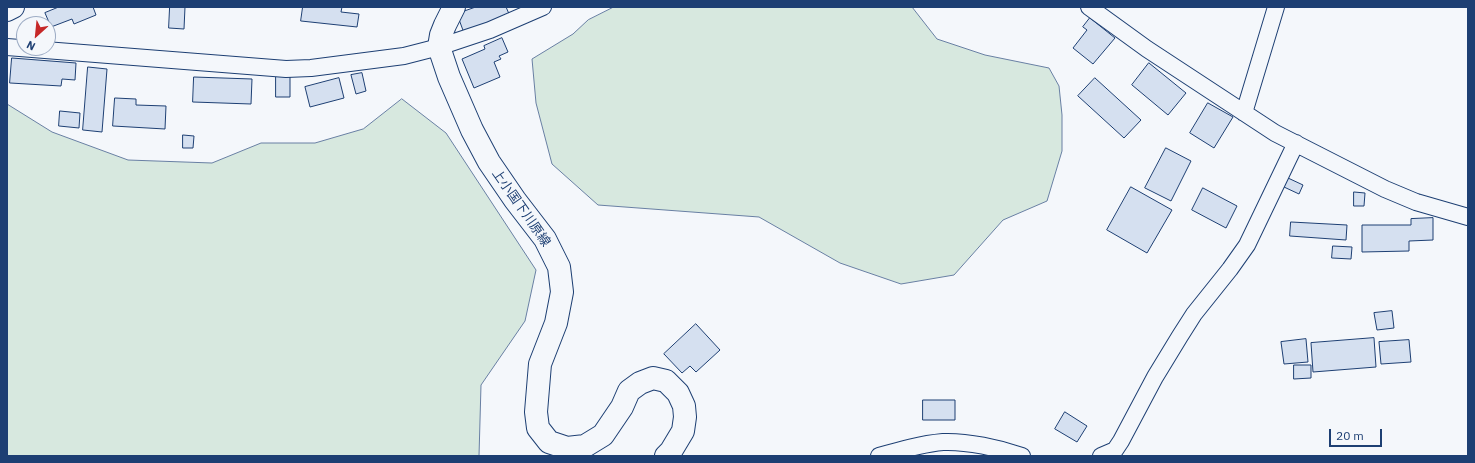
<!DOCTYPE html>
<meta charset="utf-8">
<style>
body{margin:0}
#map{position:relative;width:1475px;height:463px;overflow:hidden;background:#f4f7fb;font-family:"IBM Plex Sans",sans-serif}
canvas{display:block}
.frame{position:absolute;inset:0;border:8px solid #1d3f73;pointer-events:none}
.north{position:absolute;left:16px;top:16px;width:40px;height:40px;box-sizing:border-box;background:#f4f7fb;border:1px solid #9eadc5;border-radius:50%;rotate:207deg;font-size:11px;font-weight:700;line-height:16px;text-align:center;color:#1d3f73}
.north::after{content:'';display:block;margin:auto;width:14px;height:18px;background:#c62828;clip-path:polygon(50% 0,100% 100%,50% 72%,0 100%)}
.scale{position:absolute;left:1329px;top:429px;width:53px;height:18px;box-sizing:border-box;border:2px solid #1d3f73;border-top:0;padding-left:5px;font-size:12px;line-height:14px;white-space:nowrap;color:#1d3f73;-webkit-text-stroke:3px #f4f7fb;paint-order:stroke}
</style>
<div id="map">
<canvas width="1475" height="463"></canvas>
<div class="frame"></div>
<div class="north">N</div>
<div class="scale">20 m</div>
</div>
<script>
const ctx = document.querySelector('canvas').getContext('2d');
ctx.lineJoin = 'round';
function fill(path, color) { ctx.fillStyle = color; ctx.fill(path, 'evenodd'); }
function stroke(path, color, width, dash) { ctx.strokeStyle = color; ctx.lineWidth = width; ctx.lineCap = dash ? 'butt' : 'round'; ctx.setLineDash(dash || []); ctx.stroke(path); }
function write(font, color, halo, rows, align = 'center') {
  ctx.font = font + ' "IBM Plex Sans","Noto Sans JP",sans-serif'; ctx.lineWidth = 3; ctx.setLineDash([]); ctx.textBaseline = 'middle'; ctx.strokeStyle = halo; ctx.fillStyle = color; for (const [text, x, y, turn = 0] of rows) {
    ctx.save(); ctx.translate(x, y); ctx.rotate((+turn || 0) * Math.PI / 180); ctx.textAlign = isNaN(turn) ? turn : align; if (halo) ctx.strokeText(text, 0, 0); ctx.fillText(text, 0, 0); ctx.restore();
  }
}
const green = new Path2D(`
 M614,7h298l25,32 48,16 64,13 10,18 3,29v36l-15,50 -44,19 -49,55 -53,9 -61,-21 -81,-46 -161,-12 -46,-41 -16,-61 -4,-44 41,-25 15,-14z
 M402,99l44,34 90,137 -11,51 -44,64 -2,71h-472v-352l45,28 76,28 84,3 49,-20h54l48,-14z`);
const building = new Path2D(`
 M59,7h34l3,8 -22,9 -2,-5 -21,8 -6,-14z
 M170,7h15l-1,22 -15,-1z
 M303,7h39l-1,5 18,2 -2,13 -56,-6z
 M476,7h30l4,9 -46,17 -7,-19z
 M1090,18l25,20 -22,26 -20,-16 14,-18 -4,-3z
 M502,38l6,14 -9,4 2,3 -7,3 6,15 -26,11 -12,-29 23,-10 -1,-3z
 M12,58l64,5 -1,17 -13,-1 -1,7 -51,-3z
 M1149,63l37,30 -18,22 -36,-30z
 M88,67l19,2 -5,63 -19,-2z
 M362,73l4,18 -10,3 -5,-19z
 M276,75h14v22h-14z
 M194,77l58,2 -1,25 -58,-2z
 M339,78l5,20 -34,9 -5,-20z
 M1095,78l46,42 -17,18 -46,-42z
 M115,98l21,1v6l30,1 -1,23 -52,-3z
 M1208,103l25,14 -19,31 -24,-15z
 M60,111l20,2 -1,15 -20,-2z
 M183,135l11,1 -1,12h-10z
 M1166,148l25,13 -20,40 -26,-13z
 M1288,178l15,7 -4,9 -15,-7z
 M1131,187l41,23 -25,43 -40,-23z
 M1203,188l34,18 -11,22 -34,-18z
 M1354,192l11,1 -1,13h-10z
 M1433,218v22l-24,1v10l-47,1v-27h49v-6z
 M1291,222l56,3 -1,15 -56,-4z
 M1333,246l19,1 -1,12 -19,-1z
 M1392,311l2,17 -17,2 -3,-17z
 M696,324l24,26 -24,22 -6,-6 -8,7 -18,-19z
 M1374,338l2,29 -63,5 -2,-29z
 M1306,339l2,23 -24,2 -3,-22z
 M1409,340l2,22 -30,2 -2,-22z
 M1294,365h17v13l-17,1z
 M923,400h32v20h-32z
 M1065,412l22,14 -10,16 -22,-13z`);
const street = new Path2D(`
 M1089,7l58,42 128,84 110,56 31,13 52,15
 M7,47l241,19 38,3 25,-1 93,-12 35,-9 51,-17 53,-23
 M1244,113l32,-106
 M879,456c21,-6 42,-12 64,-14 24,-1 56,6 79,14
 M1101,456l14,-6 6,-9 34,-64 25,-41 14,-22 36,-45 17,-24 49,-102`);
const secondary = new Path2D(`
 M454,7l-9,18 -4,10 -2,12 10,30 23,53 17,32 26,38 30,39 14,28 3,25 -6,31 -16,41 -4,48 2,16 11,14 18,6 18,-2 18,-11 19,-28 7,-16 11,-8 13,-5 13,3 12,12 6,13 1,11 -2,14 -12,20 -5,5`);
const highway = new Path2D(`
 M7,10l6,-3`);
const streetNames = [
 ["上小国下川原線",521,208,55]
];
fill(green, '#d7e8df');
stroke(green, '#687fa3', 1);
fill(building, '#d5e0f0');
stroke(building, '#1d3f73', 1);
stroke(street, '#1d3f73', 18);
stroke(secondary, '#1d3f73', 24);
stroke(highway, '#1d3f73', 24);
stroke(street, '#f4f7fb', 16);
stroke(secondary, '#f4f7fb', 22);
stroke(highway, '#f4f7fb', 22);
write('13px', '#1d3f73', '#f4f7fb', streetNames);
</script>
